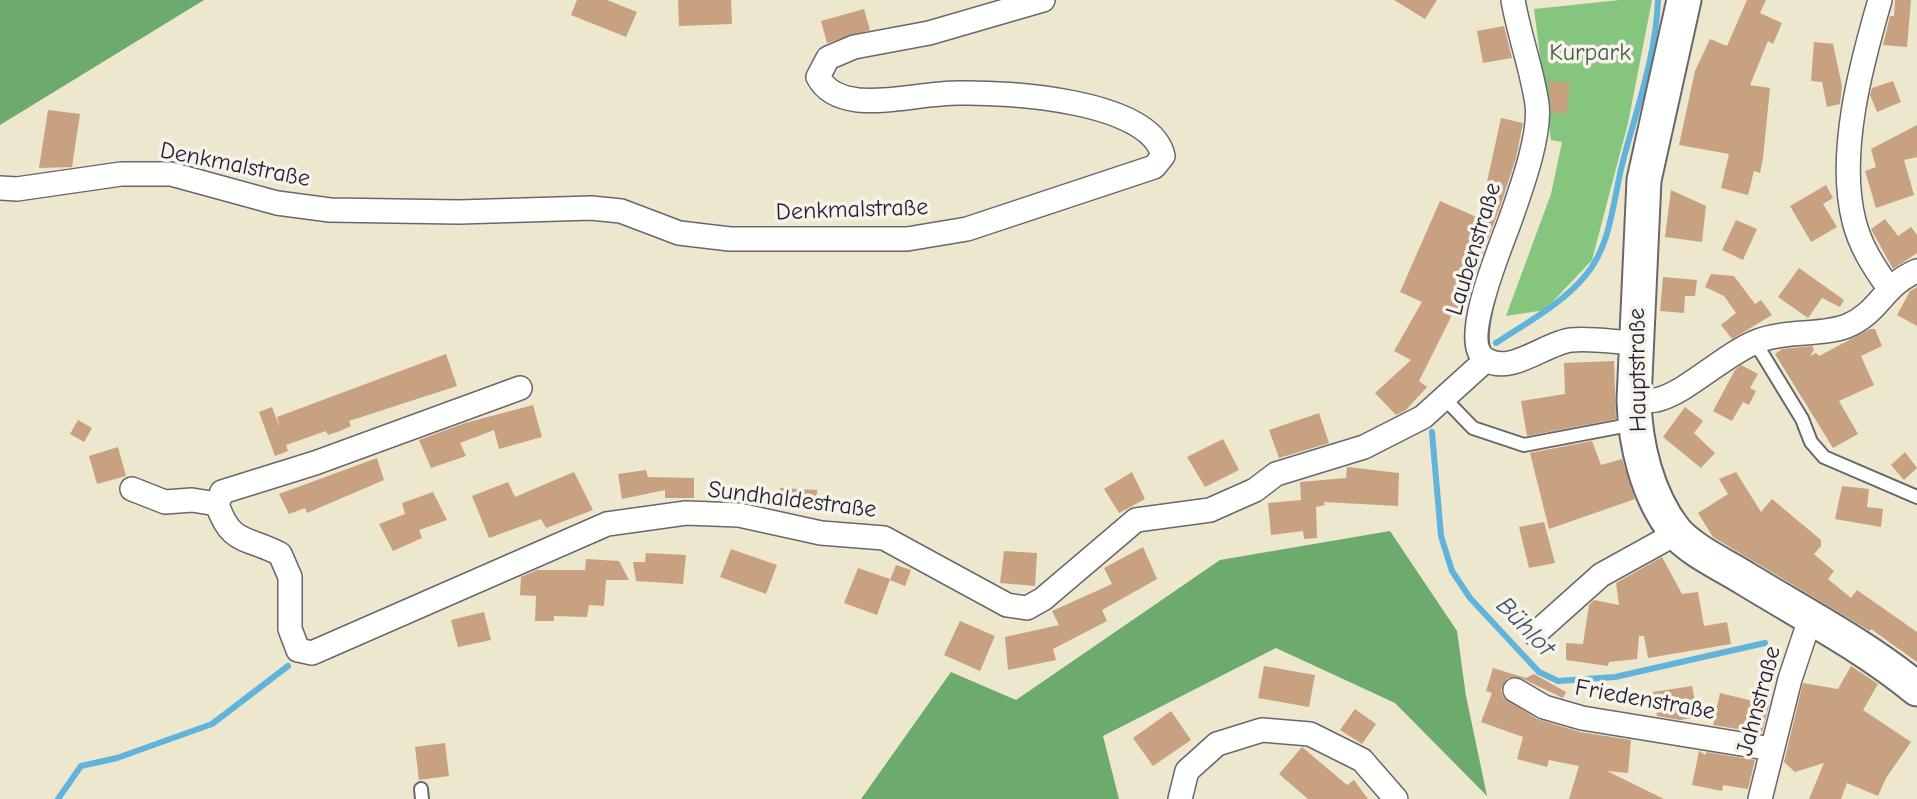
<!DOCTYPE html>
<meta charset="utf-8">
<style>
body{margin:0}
canvas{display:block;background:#ede7ce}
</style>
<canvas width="1917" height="799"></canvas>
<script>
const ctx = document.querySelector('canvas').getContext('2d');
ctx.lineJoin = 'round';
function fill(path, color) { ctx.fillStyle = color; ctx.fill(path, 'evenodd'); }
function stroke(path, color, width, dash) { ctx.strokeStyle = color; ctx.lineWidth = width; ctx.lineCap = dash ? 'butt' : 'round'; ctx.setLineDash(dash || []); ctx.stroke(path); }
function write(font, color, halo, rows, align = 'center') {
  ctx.font = font + ' "Comic Neue",sans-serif'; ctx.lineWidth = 7; ctx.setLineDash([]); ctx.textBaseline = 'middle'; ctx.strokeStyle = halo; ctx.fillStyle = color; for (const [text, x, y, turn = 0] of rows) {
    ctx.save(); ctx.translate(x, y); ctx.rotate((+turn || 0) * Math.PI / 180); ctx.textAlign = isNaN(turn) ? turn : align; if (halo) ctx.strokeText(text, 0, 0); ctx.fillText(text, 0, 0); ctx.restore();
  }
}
const green = new Path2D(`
 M1620,0h32l-24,123 -36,137 -47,50 -39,6 45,-122 11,-52 -11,-2 -17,-131z`);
const forest = new Path2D(`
 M0,0h204l-204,125z
 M1390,531l67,100 9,65 21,100 -92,-93 -119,-55 -173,88 16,63h-258l90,-127 65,28 204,-140z`);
const stream = new Path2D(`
 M1496,343c30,-20 66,-39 89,-67 27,-31 28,-78 38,-115 14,-53 33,-106 35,-161
 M1432,432l9,104 11,35 18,27 69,74 19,9 57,-4 150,-34
 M58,799l23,-33 36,-8 95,-34 76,-58`);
const building = new Path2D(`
 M577,0h30l30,12 -11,25 -55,-22z
 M678,0h53l1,24 -53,2z
 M1394,0h43l-12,19z
 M1747,0h19l-6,13 22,10 -9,21 -5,-3 -18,44 20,3 -7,70 -3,15 -6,-2 -6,24 -27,-7 8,-34 -50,-9 16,-74 15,-32 17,7z
 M1895,0h16l-4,47 -24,-2 7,-29h4z
 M864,9l6,21 -43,13 -6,-22z
 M1504,26l8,32 -29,5 -6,-32z
 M1814,42l19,2 9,42 -2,18 -13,3 -5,-25 -11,-1z
 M1549,81l21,2 -3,31 -16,-2z
 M1893,81l8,21 -24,10 -7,-17 2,-7z
 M48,110l32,4 -8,53 -33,1z
 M1501,118l22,5 -7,35 -18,55 -40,104 -6,-2 -33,66 8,6 -21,23 -10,5 -21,-22 36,-33 -17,-9 28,-49 -22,-10 40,-91 39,17z
 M1917,125v32l-13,3 10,35 -38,13 -11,-37 11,-4 -5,-18z
 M1826,185l7,13 -10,6 14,23 -26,15 -21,-36z
 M1671,190l35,16 -4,36 -37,-5z
 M1885,219l13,17 13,-9 6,8v18l-24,16 -22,-40z
 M1736,220l21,9 -14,31 -21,-10z
 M1799,268l45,32 -4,7 -18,-9 -14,20 -30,-21z
 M1711,274l23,2 21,28 6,-4 11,15 -40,24 -11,-14 15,-12 -12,-17 -19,-9z
 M1663,277l34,3 -2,16h-10l-1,17 -24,-2z
 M1917,287v39l-20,-11 13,-24z
 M1870,329h5l7,17 -21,10 13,29 -35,16 19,33 -25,14 -58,-94 7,-5 30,-3 2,4 -4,6 6,-3 3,3z
 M446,354l11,32 -108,35 2,5 -11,5 -12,4 -2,-4 -40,14 2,6 -13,5 -16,-44 13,-5 8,21 -3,-11z
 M1614,361l2,58 -89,17 -6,-35 44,-7 -1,-31z
 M1741,365l17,9 -8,14 6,3 -7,14 -6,-3 -11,19 -19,-10 22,-41z
 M533,405l9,32 -43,12 -5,-19 -34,13 6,13 -35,12 -12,-28 46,-17z
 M1685,407l18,14 -9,12 21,20 -14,15 -38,-31z
 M1319,413l10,30 -50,15 -10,-28z
 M78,420l14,8 -8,14 -14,-8z
 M1223,439l16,31 -34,17 -18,-30z
 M1592,441l9,24 21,-6 13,40 -86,30 -19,-76z
 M118,447l8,29 -29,8 -8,-28z
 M1905,452l12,16 -13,12 -13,-15z
 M377,458l7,22 -77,33 -2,-5 -16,6 -10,-20z
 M1347,467l52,6 -1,33 -74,-4 1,3 -9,2 1,31 -13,1 -1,-8 -32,4 -3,-32 33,-3 -1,-18 46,-4z
 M646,470l2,7 46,1v20h-29v-8l-43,9 -4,-25z
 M574,472l19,38 -47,18 -5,-9 -52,19 -17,-42 36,-14 7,15z
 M1132,472l13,27 -26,14 -15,-24z
 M1736,472l25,40 11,-13 49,41v6l-7,8 20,17 -6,8 23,19 6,-8 60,42v30l-46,-33 -1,2 -157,-94 -15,-24 30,-19 -9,-15z
 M1842,486l27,3 -2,18 16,2 -2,18 -46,-8z
 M780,488l37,2 -1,20 -37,-2z
 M433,492l14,28 -28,10 3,8 -29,13 -14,-27 26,-10 -3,-11z
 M1544,522l11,41 -26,5 -10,-41z
 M1143,547l14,32 -55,31 5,11 -54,28 3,11 -48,10 -3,-33 54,-12 -7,-14 60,-27 -8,-16z
 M731,549l46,16 -11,29 -46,-17z
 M1004,551l33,2 -2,33 -35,-3z
 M646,553l40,2 -3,29 -47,-3 -3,-19h12z
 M1662,557l20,37 16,-2 6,34 23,-4 4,22 -83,14 -4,-22h-5l-2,23 -28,3 -1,4 -42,-6v-17l17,1 6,-39 5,-5 25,5 -3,-22z
 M586,559l33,2 10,19h-23l-2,26 -15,-1 -2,12 -33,-1v5h-19l1,-25 -16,-1 1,-18 16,-7h48z
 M896,565l15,5 -6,16 -15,-6z
 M858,568l32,11 -13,36 -33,-12z
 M484,612l7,28 -33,7 -7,-27z
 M960,621l35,15 -15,35 -36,-16z
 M1264,666l51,9 -6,32 -51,-9z
 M1851,666l27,18 -15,26 48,32 -25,36 -8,18 -31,-13 -6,16h-32l15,-36 -29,9 -11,-10 19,-79 35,6z
 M1493,668l33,10 8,-4 32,18 -3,6 -42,-20h-13l-7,11 2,8 34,22 43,13 51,8 -3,33 -21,-2 57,28h-95l10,-33 -30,-6 -2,7 -30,-8 6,-22 -42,-15 11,-29 -6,-2z
 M1692,686l6,31 -18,3 -23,-4 -4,-24z
 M1720,693l49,12 -7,28 -49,-8z
 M1355,709l21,15 -14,20 -22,-14z
 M1171,711l20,29 -38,26 -20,-28z
 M445,743l4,33 -30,4 -4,-33z
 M1302,747l45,38 7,-5 14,19h-60l-29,-25z
 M1699,751l7,4v-3l49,8 -7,29 -25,-4 -1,6 -30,-6z`);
const lane = new Path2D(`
 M1755,342l47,77 9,23 13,15 93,40
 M1445,399l28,29 51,17 110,-21
 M421,789l1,10`);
const street = new Path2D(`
 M1513,0c6,35 19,69 24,104 4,31 -16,85 -26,114 -9,26 -52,124 -26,141 25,17 60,-16 86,-19 20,-2 43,2 64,3
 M1880,0c-19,65 -43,154 -26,221 6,25 20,46 34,66
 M0,188l17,1 104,-15h50l106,29 53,7 129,2 132,-4 30,3 58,22 51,6h177l60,-10 187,-62 9,-11c-12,-56 -156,-64 -204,-63 -33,0 -69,10 -101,7 -17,-2 -32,-8 -40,-23l10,-19 26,-11 75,-14 114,-33
 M520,388l-205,75 -93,29 -5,12c14,41 28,32 63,50l10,23v52l8,21 14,3 295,-129 79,-11 53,2 82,18 63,5 123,67 20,3 16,-9 93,-79 74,-10 45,-20 21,-16 88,-27 59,-30 63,-57
 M1634,400c7,0 15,1 22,0 31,-7 68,-46 102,-59 28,-11 63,-5 89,-15 32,-13 36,-41 70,-55
 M132,489l33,13 27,-2 25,4
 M1535,634l66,-59 76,-42
 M1515,690l29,17 38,11 190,31
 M1180,799l7,-28 30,-27 45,-14 48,4 52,26 34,39
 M1760,799l30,-120 20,-60`);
const secondary = new Path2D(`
 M1684,0l-40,180 -10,220c1,44 13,95 41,131 17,20 49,34 71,48 57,35 119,67 171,110`);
const parkNames = [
 ["Kurpark",1590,53]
];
const streetNames = [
 ["Denkmalstraße",235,165,11],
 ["Denkmalstraße",852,210,-2],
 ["Laubenstraße",1474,249,-73],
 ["Hauptstraße",1638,370,-91],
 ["Sundhaldestraße",792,500,7],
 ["Friedenstraße",1645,700,10],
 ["Jahnstraße",1759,701,-75]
];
const waterNames = [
 ["Bühlot",1525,627,46]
];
fill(green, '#85c57e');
fill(forest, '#6caa6d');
stroke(stream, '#61b3dc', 6);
fill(building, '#c8a180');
stroke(lane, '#69676e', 16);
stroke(street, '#69676e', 26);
stroke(secondary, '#69676e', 37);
stroke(lane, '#fff', 12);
stroke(street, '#fff', 23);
stroke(secondary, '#fff', 33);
write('24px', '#455b52', '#f7f3e8', parkNames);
write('24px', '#22223b', '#f7f3e8', streetNames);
write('italic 26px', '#385573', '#f7f3e8', waterNames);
</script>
